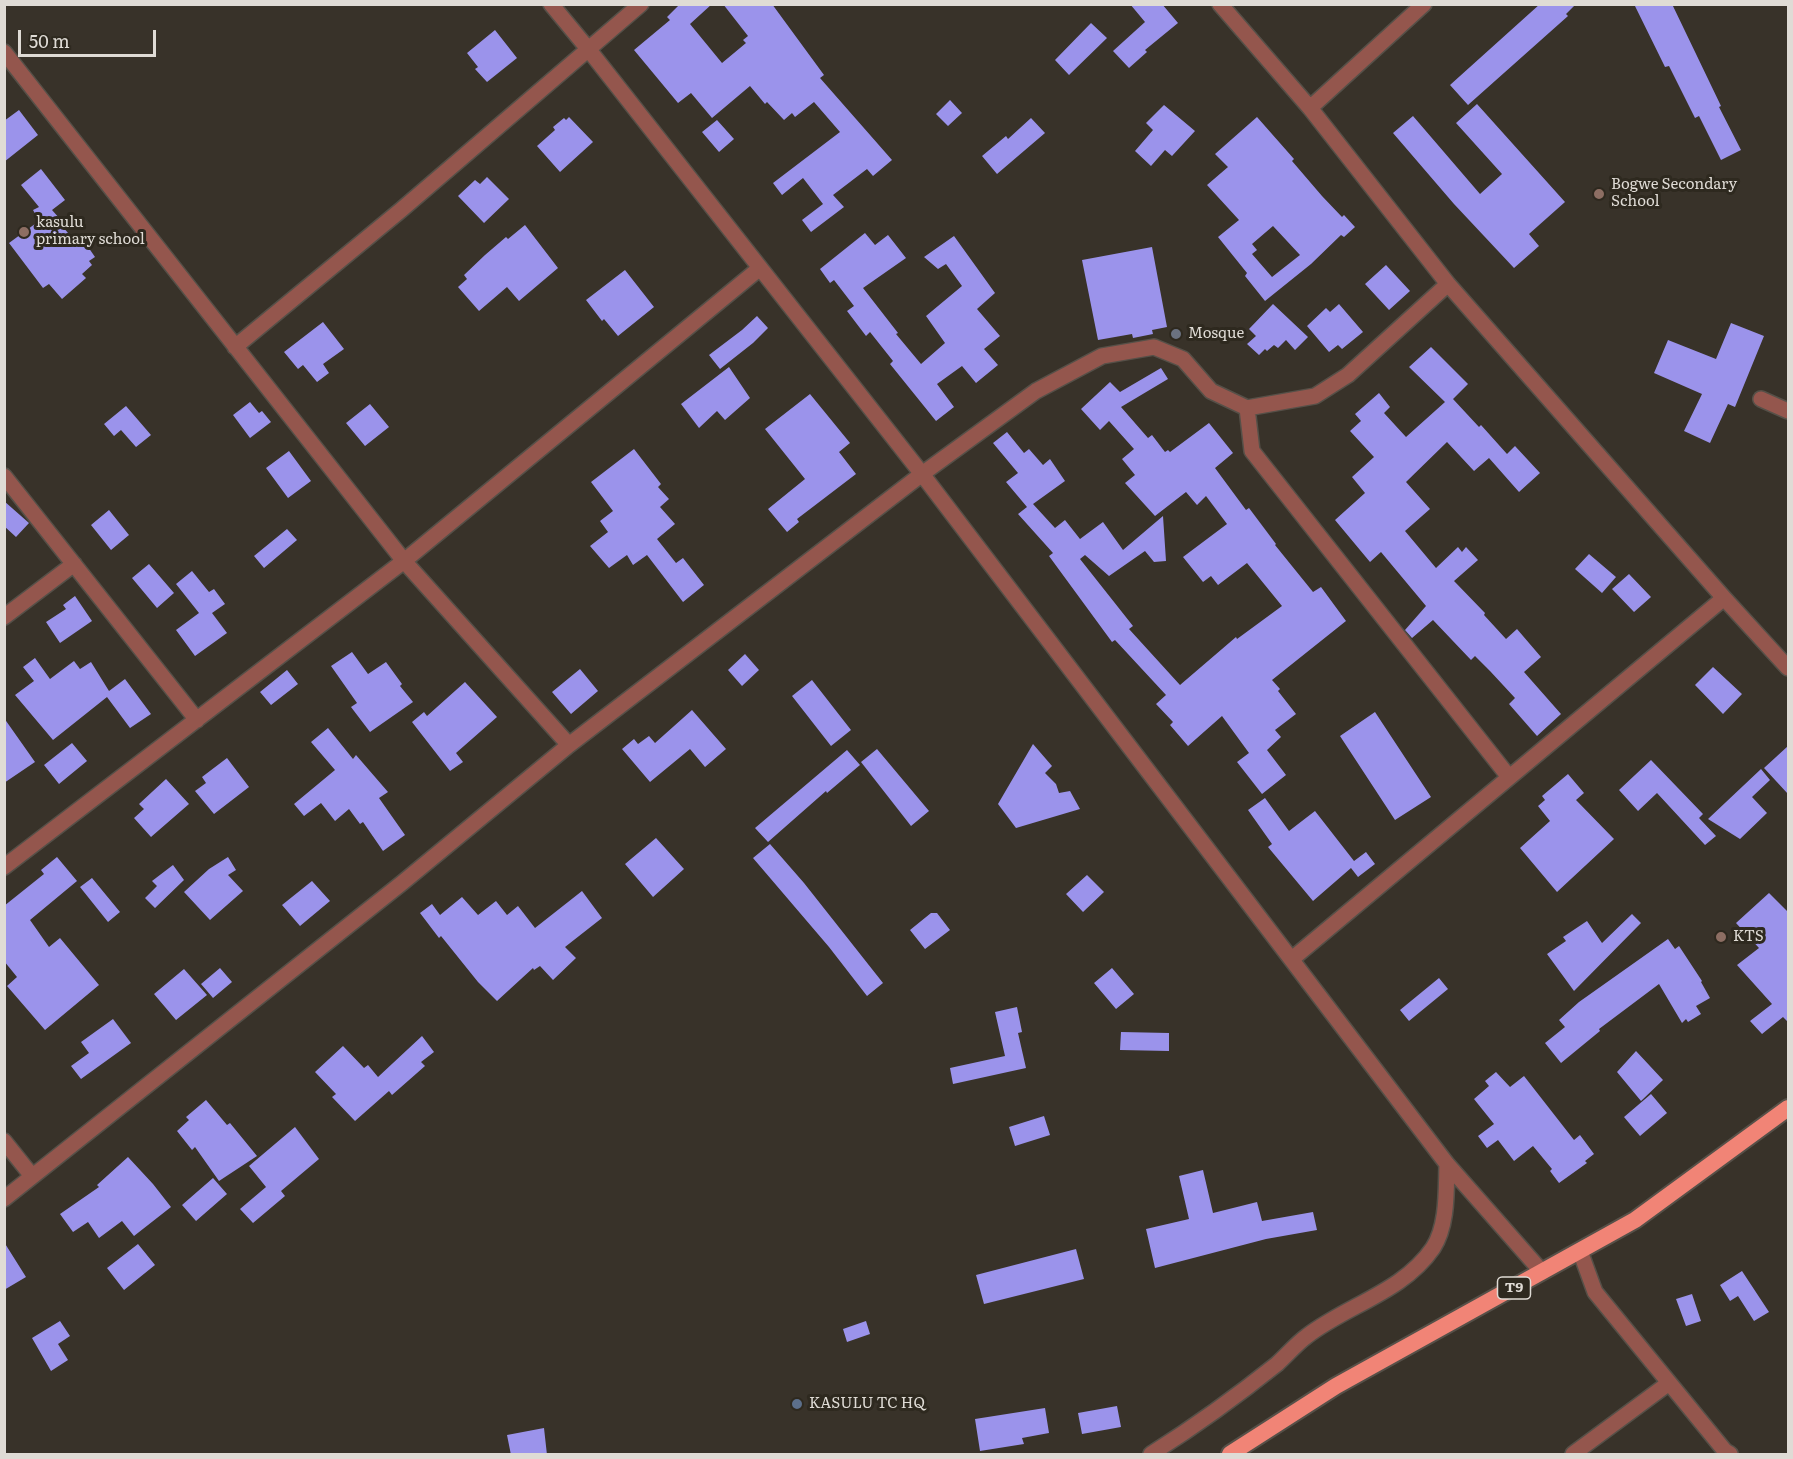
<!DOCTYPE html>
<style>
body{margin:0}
#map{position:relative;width:1793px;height:1459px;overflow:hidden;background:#383229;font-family:Literata,serif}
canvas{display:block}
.frame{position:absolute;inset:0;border:6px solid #dfdbd5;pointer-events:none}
.scale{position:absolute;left:18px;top:30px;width:138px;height:27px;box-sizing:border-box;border:3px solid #dfdbd5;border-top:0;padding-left:8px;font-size:18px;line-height:21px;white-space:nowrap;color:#dfdbd5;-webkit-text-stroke:4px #2e291f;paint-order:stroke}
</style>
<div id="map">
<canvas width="1793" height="1459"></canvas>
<div class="frame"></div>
<div class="scale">50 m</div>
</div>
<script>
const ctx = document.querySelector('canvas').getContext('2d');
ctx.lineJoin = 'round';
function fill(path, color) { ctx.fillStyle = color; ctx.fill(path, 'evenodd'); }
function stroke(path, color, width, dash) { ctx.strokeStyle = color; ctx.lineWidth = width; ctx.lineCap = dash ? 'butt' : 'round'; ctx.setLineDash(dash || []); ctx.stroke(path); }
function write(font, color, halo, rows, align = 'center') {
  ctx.font = font + ' Literata,serif'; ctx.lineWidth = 6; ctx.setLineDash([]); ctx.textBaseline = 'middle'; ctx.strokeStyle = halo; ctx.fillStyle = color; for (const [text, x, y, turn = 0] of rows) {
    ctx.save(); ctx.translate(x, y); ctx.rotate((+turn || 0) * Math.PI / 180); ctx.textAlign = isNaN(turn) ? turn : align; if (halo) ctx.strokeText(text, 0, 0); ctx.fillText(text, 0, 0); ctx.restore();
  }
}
const building = new Path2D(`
 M680,4h32l-22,20 32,39 24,-20 -3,-3 5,-4 -25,-32h49l52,71 -4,3 72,82 -19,16 -6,-7 -34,26 11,12 -33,25 -9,-12 21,-16 -20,-26 -21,17 -9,-12 67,-51 -26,-30 -19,15 -3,-4 -8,7 -17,-18 -2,2 -15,-18 -38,32 -21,-25 -13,10 -44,-53 36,-30 -3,-3z
 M1130,4h32l16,19 -33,27 2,2 -18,16 -16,-17 32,-29z
 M1540,4h36l-10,10 2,2 -100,89 -18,-20z
 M1634,4h38l49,102 -2,1 22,43 -20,10 -22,-44 -4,2 -26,-52 -4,1z
 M1091,23l16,15 -38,37 -14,-15z
 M495,30l22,28 -30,24 -12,-13 3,-2 -11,-14z
 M950,100l12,13 -14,13 -12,-12z
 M1477,104l88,98 -36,32 10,12 -25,22 -60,-64 -61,-71 20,-17 67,78 22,-20 -46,-51z
 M1164,105l31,26 -23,25 -7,-6 -14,16 -16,-15 18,-21 -7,-7z
 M19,110l19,25 -34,27v-41z
 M569,117l24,25 -33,30 -23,-26 18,-16 -2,-3 11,-9 2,2z
 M1257,117l37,42 -2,2 30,35 20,21 2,-2 11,12 -11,10 -3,-2 -30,29 -46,37 -20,-25 2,-3 -29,-36 21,-17 -32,-35 21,-18 -13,-13zM1273,226l27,29 -28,22 -20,-23 5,-4 -5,-6z
 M1031,118l14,15 -48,41 -15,-18 24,-20 2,3z
 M717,120l17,19 -15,13 -17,-20z
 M41,169l24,31 -13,10 8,9 -2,2 20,24 6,-4 11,16 -6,4 3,4 -10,9 4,4 -24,21 -13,-15 -6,4 -34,-45 30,-22 -6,-11 6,-3 -18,-22z
 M487,177l22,22 -25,24 -26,-27 17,-16 5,4z
 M525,225l33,43 -39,33 -12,-14 -28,24 -21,-24 9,-8 -3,-4 21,-20 21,-18 2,2z
 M865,233l10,12 13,-10 18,23 -43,30 35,45 -2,1 25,30 24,-21 -19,-27 36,-30 -16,-22 -8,5 -14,-12 30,-21 41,57 -18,16 23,27 -16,13 14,16 -22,18 -14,-17 -25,18 17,23 -18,14 -46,-57 3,-3 -23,-29 -4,4 -19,-25 7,-5 -20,-26 -4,3 -10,-14z
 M1152,247l15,80 -15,3 1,4 -20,4 -1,-4 -34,6 -16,-80z
 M1386,265l24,26 -21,19 -24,-26z
 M625,270l29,37 -36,29 -14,-17 -2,2 -16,-21z
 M1273,304l35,33 -13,13 -9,-10 -8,8 -4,-3 -7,6 -2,-2 -6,6 -12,-11 9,-8 -7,-7z
 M1339,304l24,28 -21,17 -4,-4 -9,7 -22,-26 19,-18 4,4z
 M757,316l11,12 -15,15 -33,26 -11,-14 33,-25z
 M323,322l21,27 -21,15 6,9 -12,9 -14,-17 -5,4 -14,-17z
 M1731,323l33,13 -29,71 -7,-3 -18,39 -26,-12 18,-37 -48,-21 14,-33 48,19z
 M1431,347l37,37 -15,15 26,28 2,-2 26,29 8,-8 25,27 -21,19 -30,-34 -15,13 -27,-29 -41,40 24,27 -25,22 31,37 22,-21 4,5 4,-5 12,13 -24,21 31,32 -1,2 22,24 11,-10 24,28 -17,15 37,42 -24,22 -28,-32 6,-6 -25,-27 -15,-15 -4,4 -38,-40 -21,18 -7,-8 21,-24 -45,-54 -11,10 -35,-42 30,-27 -13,-16 22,-20 -24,-26 11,-10 -6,-7 24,-21 11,14 -6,6 22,24 39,-35 -36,-35z
 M729,367l21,31 -25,22 -8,-9 -18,17 -18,-24z
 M1161,368l7,11 -47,28 27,31 4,-3 13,17 3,-2 2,2 39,-29 24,30 -18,15 31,42 3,-2 27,36 -1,1 38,47 8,-5 25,34 -74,59 8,9 -2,2 18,23 -21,16 6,7 -14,13 19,25 -24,19 -25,-32 12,-9 -27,-37 -34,30 -18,-21 3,-3 -17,-18 10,-9 -51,-55 -3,2 -63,-86 4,-3 -35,-39 9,-7 -21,-25 12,-9 -25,-30 14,-11 17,21 5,-4 14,16 7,-6 15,22 -32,23 22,24 10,-8 15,19 23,-17 20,28 40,-34 3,45 -12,1 -9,-11 -36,25 -24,-21 -5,4 53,67 -4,3 51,56 56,-48 1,2 45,-33 -35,-43 -29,22 -7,-9 -8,6 -20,-25 44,-33 -21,-28 -9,9 -11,-13 -31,24 -30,-33 10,-8 -13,-16 12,-10 -25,-28 -9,9 -19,-21 29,-27 10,10z
 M810,394l40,49 -11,9 17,22 -59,45 2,3 -12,10 -19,-23 37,-30 -40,-50z
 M250,402l9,11 3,-2 9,11 -21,16 -17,-23z
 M370,404l19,23 -24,19 -19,-23z
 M126,406l25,29 -15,12 -15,-17 -7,6 -10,-12z
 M634,449l27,35 -3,3 11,12 -9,8 15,17 -18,15 19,24 7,-5 21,27 -21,17 -36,-47 -14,10 -6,-10 -18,13 -19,-22 18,-14 -8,-11 13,-10 -22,-29z
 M289,451l22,30 -23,17 -22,-30z
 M4,501l25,22 -13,14 -12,-11z
 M109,510l20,25 -18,15 -20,-25z
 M287,529l10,11 -33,28 -10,-12z
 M1589,554l27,23 -14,16 -27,-24z
 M149,564l25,29 -17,15 -25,-30z
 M192,571l17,21 5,-3 11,15 -13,9 15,20 -32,23 -19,-26 23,-17 -23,-29z
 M1629,574l22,23 -17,15 -22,-23z
 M75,596l17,25 -32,22 -14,-21 20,-13 -3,-4z
 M352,652l16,22 18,-12 16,22 -2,2 13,16 -43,30 -19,-25 6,-4 -26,-37z
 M745,654l14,16 -17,16 -14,-16z
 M35,658l15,21 24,-18 6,8 11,-7 18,29 16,-12 26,35 -21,14 -23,-31 -54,43 -38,-45 19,-14 -11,-14z
 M1713,667l29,27 -19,20 -28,-29z
 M580,669l18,22 -27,23 -19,-22z
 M287,670l11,14 -27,21 -11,-13z
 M812,680l39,50 -20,16 -39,-50z
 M465,682l32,35 -41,36 7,9 -13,9 -38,-49 12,-10 3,4z
 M692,710l34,39 -21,18 -15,-18 -40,33 -28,-33 12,-10 4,5 11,-8 6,7z
 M1375,712l56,85 -36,23 -55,-84z
 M4,718l31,44 -31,21z
 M328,728l25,31 3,-4 32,37 -9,6 26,37 -22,16 -20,-29 -3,2 -11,-15 -14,12 -14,-18 -17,13 -10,-12 41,-34 -24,-28z
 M72,743l15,18 -28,23 -15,-19z
 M1033,744l19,22 -7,7 11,11 3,9 11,-2 10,18 -64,19 -18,-24z
 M1788,746v48l-24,-26z
 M877,749l52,62 -18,15 -50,-64z
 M847,750l13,15 -33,28 -1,-2 -58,51 -13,-14z
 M227,758l22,29 -35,27 -19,-23 11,-8 -4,-6z
 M1651,760l52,54 -4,4 17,18 -11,9 -48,-52 -19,18 -19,-21z
 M1761,769l9,11 -18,17 15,16 -27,26 -32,-20z
 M1568,774l16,19 -8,7 38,39 -57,53 -37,-44 30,-27 -12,-15 7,-6 -3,-4z
 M166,779l23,25 -38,33 -17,-19 10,-9 -5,-5z
 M1265,798l24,33 26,-20 39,50 12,-9 9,12 -17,13 -7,-9 -38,33 -45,-54 4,-3 -24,-34z
 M656,838l28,31 -31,28 -28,-33z
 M770,844l34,39 79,100 -16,13 -38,-49 -76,-89z
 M57,857l20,24 -47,39 19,27 11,-9 39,47 -54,45 -38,-44 10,-9 -13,-16v-55l40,-32 -3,-4z
 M228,857l8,13 -8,5 15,16 -33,29 -26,-28 25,-23z
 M173,865l11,15 -29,28 -10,-10 12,-12 -5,-5z
 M1087,875l17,17 -21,20 -17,-18z
 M92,878l28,34 -12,10 -28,-35z
 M312,881l18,20 -30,25 -18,-21z
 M582,891l20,27 -37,29 11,11 -23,22 -13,-14 -6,4 -1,-2 -36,33 -19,-19 -37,-46 -2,2 -19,-25 12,-9 8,11 22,-18 16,18 18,-14 11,14 11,-9 17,22z
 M1769,893l19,19v110l-5,-5 -21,17 -12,-13 22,-17 -35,-39 22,-17 -23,-25z
 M931,913h6l13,17 -25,19 -15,-19z
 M1632,914l9,9 -67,68 -27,-37 19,-13 -3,-4 24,-16 15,22z
 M1668,939l7,10 4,-3 23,35 -1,1 9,16 -14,8 5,8 -13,8 -2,-3 -4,4 -23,-39 -60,45 1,2 -39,32 -16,-20 20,-16 -6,-7 20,-18z
 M220,968l12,14 -19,16 -12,-14z
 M1112,968l22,26 -18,15 -22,-26z
 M184,969l23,26 -31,25 -22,-26z
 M1439,978l9,11 -39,32 -9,-11z
 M1017,1007l5,25 -4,1 8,35 -73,16 -3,-16 55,-12 -10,-44z
 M113,1019l18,24 -50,36 -10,-13 18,-13 -8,-11z
 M1121,1032l48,1v18l-49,-1z
 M422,1036l12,16 -13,10 4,4 -33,29 -3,-4 -34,30 -23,-24 4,-3 -21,-22 28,-26 21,22 4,-3 10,12z
 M1636,1051l27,29 -22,21 -24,-29z
 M1496,1072l14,15 14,-11 50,64 6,-5 14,19 -9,7 2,2 -28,20 -9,-12 2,-2 -19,-23 -19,15 -16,-21 -11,8 -9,-12 16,-12 -20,-25 15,-13 -4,-5z
 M1651,1094l16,19 -27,23 -16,-19z
 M206,1100l21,25 3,-2 27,33 -38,25 -24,-34 -3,3 -15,-19 12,-11 -3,-3z
 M1044,1116l6,19 -35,11 -6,-19z
 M295,1127l24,32 -38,32 4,5 -32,27 -13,-14 26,-22 -17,-21z
 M128,1157l25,27 18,23 -37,29 -12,-15 -23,17 -11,-16 -15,10 -13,-18 39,-27 -2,-2z
 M1203,1170l10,43 44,-11 5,19 51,-9 4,18 -51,9 -111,29 -9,-39 43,-10 -10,-43z
 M213,1178l14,16 -31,27 -14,-16z
 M4,1242l22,35 -22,13z
 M138,1244l17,21 -31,25 -17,-22z
 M1076,1249l8,30 -100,25 -8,-29z
 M1742,1271l27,41 -15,9 -16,-25 -8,5 -10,-16z
 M1692,1294l9,27 -15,5 -10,-27z
 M60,1321l10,15 -12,8 10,16 -17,11 -19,-33z
 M866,1321l4,13 -23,8 -4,-13z
 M1117,1406l4,21 -39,7 -4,-21z
 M1045,1408l4,25 -27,5 2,6 -44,7 -5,-32z
 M544,1428l3,27h-36l-4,-20z`);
const minor = new Path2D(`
 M551,4l38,46 333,424 525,690 95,108
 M1220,4l90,104 138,176 276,314 64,70
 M4,52l400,509 165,184
 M1310,108l114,-104
 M235,347l166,-137 240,-206
 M1761,399l27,12
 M1247,408l5,43 257,326
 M4,476l193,244
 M4,617l70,-53
 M4,867l400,-306 356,-293
 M1292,959l432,-361
 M4,1141l28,35
 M4,1199l398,-316 167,-138 353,-271 114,-83 66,-35 52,-9 29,12 28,32 36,17 68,-12 33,-21 100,-91
 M1580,1251l15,41 130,159 5,3
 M1151,1454c43,-27 86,-58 126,-90 10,-9 19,-20 30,-28 40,-31 96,-44 126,-88 15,-23 13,-58 14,-84
 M1573,1454l96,-71`);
const trunk = new Path2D(`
 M1230,1454l106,-68 299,-166 153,-112`);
const markers = [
 [1599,194,6,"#8d6e63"],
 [24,232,6,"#8d6e63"],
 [1176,334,6,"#6b7280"],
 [1721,937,6,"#8d6e63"],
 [797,1404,6,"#5c6f8a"]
];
const shields = [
 [1514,1288,33]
];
const shieldNames = [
 ["T9",1514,1288]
];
const poiNames = [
 ["Bogwe Secondary",1611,185],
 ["School",1611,202],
 ["kasulu",36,223],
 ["primary school",36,240],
 ["Mosque",1188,334],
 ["KTS",1733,937],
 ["KASULU TC HQ",809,1404]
];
fill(building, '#9b93eb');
stroke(minor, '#565048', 18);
stroke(trunk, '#565048', 20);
stroke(minor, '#94564d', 15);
stroke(trunk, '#f18476', 16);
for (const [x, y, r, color] of markers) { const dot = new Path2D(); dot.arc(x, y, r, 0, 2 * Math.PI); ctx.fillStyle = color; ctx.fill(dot); stroke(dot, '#2e291f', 2); }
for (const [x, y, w] of shields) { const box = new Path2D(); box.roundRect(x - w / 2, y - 11, w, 22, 4.5); ctx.fillStyle = '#2e291f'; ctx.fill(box); stroke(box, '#dfdbd5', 1.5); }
write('bold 14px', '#dfdbd5', null, shieldNames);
write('15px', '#dfdbd5', '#2e291f', poiNames, 'left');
</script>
